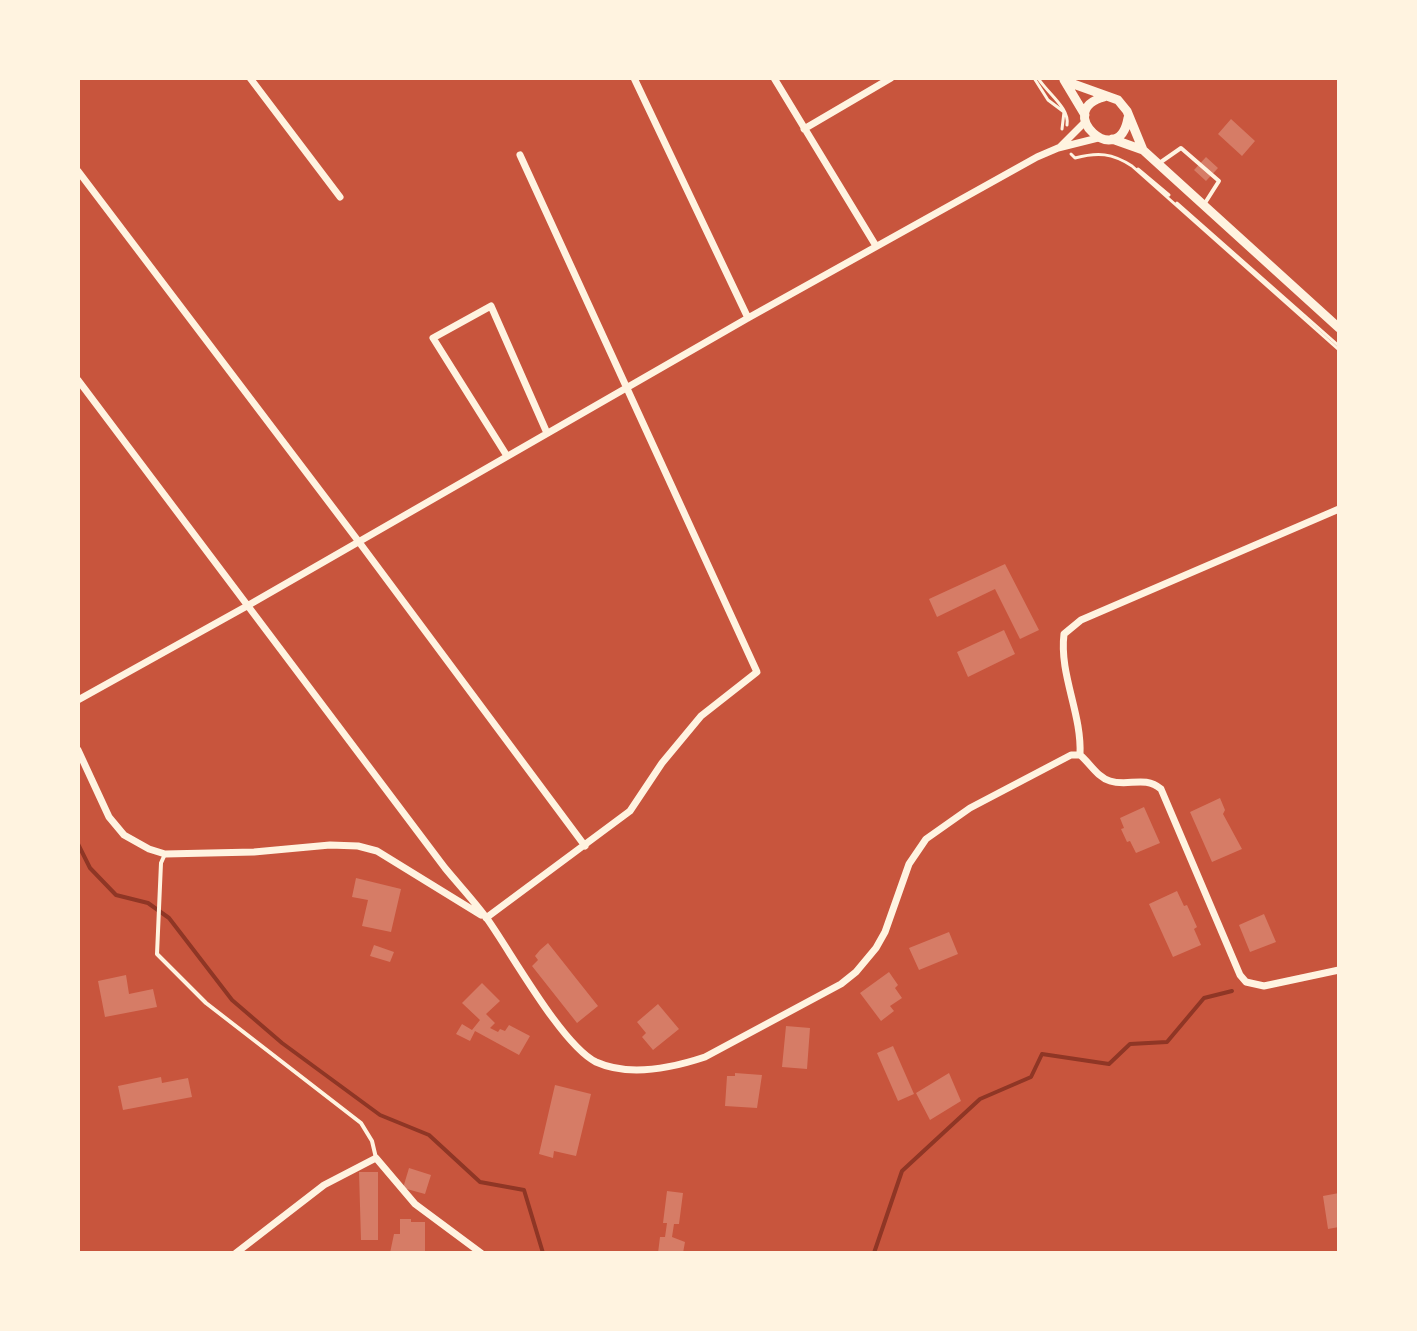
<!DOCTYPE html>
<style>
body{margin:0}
#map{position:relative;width:1417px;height:1331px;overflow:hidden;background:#c8553d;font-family:Mulish,sans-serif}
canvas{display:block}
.frame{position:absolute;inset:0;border:80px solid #fff3e0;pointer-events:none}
</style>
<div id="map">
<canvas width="1417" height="1331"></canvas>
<div class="frame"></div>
</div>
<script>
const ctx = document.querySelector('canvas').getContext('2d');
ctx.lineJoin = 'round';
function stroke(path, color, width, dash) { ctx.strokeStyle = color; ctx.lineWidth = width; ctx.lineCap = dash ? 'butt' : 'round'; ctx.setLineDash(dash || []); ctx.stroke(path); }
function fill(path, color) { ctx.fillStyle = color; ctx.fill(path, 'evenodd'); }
const stream = new Path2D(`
 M78,844l12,24 26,27 32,8 21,15 63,82 50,43 98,72 49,20 51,47 44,8 19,63
 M874,1253l28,-82 78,-72 51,-22 11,-23 67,10 21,-20 37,-2 37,-44 28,-7`);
const building = new Path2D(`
 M1231,119l24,22 -13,15 -24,-22z
 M1206,157l12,11 -12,13 -12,-11z
 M1005,564l34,66 -19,9 -25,-50 -58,28 -8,-18z
 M1004,630l11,24 -47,23 -11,-25z
 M1220,798l5,12 -2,4 19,35 -30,13 -22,-50z
 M1144,807l16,36 -24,10 -6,-12 -3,1 -6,-13 3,-1 -4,-10z
 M356,878l45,11 -10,43 -29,-6 6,-26 -16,-3z
 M1177,891l7,15 3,-1 10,22 -3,2 7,16 -28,12 -24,-53z
 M1264,914l12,28 -26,10 -11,-27z
 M949,932l9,22 -39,16 -10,-22z
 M548,943l50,63 -21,17 -45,-57 6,-6 -3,-4 5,-6z
 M374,945l20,7 -4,10 -20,-6z
 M889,972l9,13 -3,3 7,10 -12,8 4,5 -13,10 -21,-28z
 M126,975l3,19 24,-5 4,18 -52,10 -7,-36z
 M482,983l18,18 -14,13 9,9 -5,5 8,4 2,-3 5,2 4,-6 21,11 -11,19 -44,-24 -5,10 -14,-7 6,-10 10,6 8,-10 -18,-17z
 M658,1004l21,25 -26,21 -11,-13 4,-4 -9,-11z
 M786,1026l24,2 -3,41 -25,-2z
 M893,1046l21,48 -16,7 -21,-48z
 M735,1073l27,2 -5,33 -32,-2 2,-30h8z
 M949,1073l12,28 -31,19 -14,-27z
 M161,1077l1,6 26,-5 4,19 -69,13 -5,-24z
 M555,1085l36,9 -15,62 -22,-5 -1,7 -14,-4z
 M409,1168l22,7 -6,19 -22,-6z
 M359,1172h19v68h-17z
 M667,1191l16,2 -4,31h-5l-2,13 13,5 -2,11h-25l2,-16h5l2,-14h-4z
 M1339,1193v34l-11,2 -5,-33z
 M400,1219h11v3h14v31h-35l4,-19h6z`);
const path = new Path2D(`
 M1034,78l14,22 16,12 -2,17
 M1038,78c10,16 32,30 29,47
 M1071,154l4,4c23,-6 37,-5 57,8l207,184
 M1138,169l31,26
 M1177,203l162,143`);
const service = new Path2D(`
 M1158,164l23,-16 38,33 -14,22
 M165,854l-4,9 -4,91 49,49 155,120 11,18 4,17`);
const minor = new Path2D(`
 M250,78l90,119
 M634,78l114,240
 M774,78l102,168
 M804,129l87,-51
 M1060,147l25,-25
 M78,171l281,371 226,304
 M78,380l367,488c14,17 30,34 43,52 24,34 74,125 108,142 33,15 76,6 109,-5l136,-73 15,-12 20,-24 9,-16 24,-68 17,-25 44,-31 101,-53h9c10,8 17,22 30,26 19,6 34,-6 51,8l79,186 6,7 18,4 75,-16
 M507,456l-74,-118 58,-32 56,127
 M78,700l169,-94 501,-288 289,-161 21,-9 40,-10
 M78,750l31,67 15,18 25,14 16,5 89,-2 76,-7 28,1 19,5 104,64
 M1080,755c2,-42 -21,-80 -16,-121l17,-14 258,-111
 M486,918l144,-107 32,-48 39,-47 56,-44 -237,-517
 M236,1253l88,-68 52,-27 39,46 66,49`);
const tertiary = new Path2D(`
 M1064,80l21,35
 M1065,81l53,19 9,11 16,39
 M1104,97c-52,14 15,75 24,21
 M1112,139l31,11 196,178`);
stroke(stream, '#8f3625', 4);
fill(building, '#d67c66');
stroke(path, '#fff3e0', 3);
stroke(service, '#fff3e0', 4);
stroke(minor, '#fff3e0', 7);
stroke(tertiary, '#fff3e0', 9);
</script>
